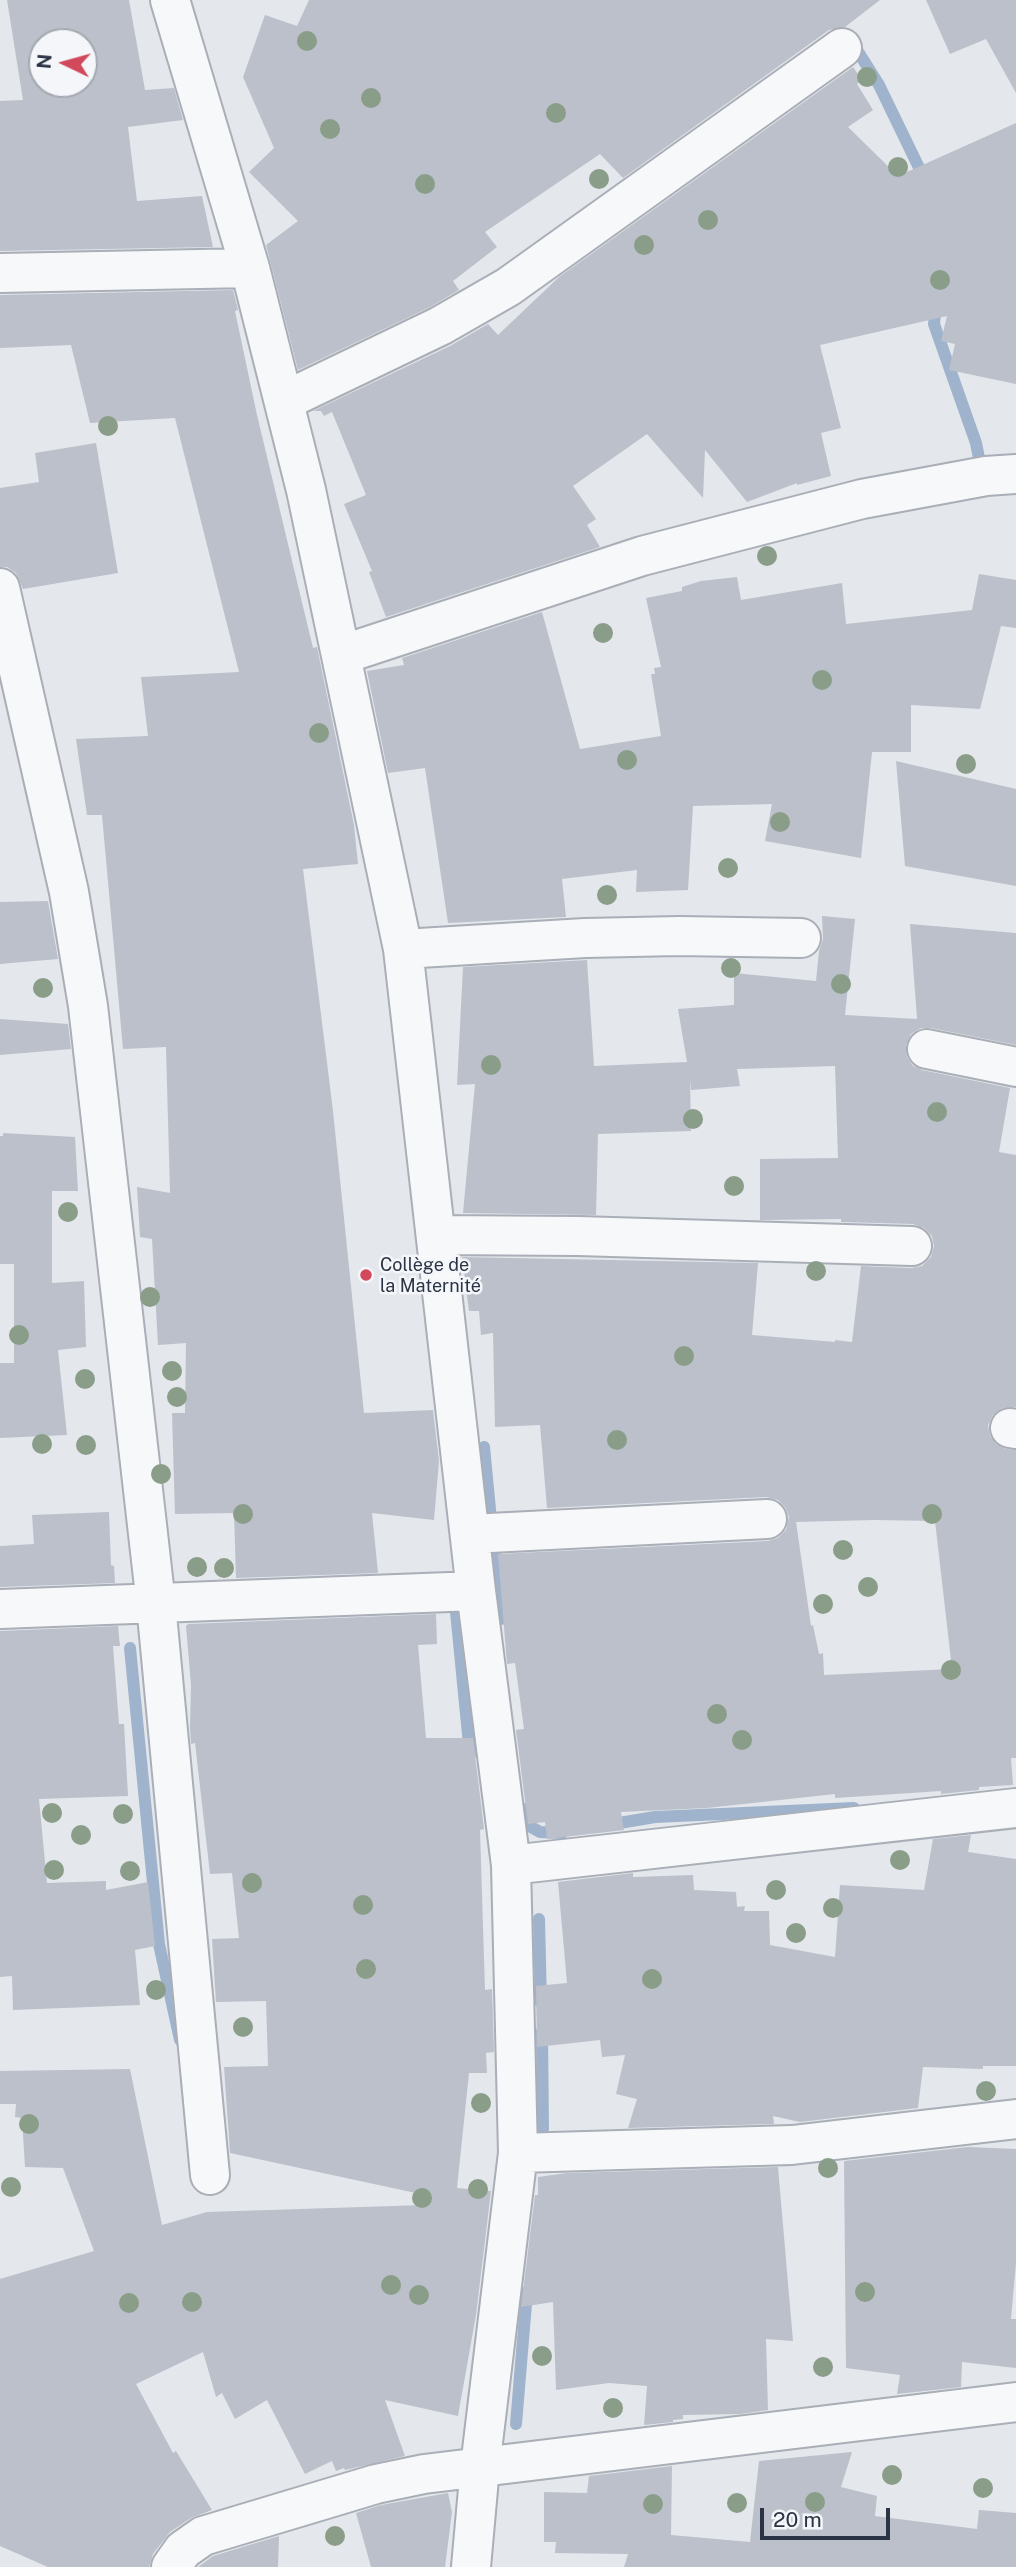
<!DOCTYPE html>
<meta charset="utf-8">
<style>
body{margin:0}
#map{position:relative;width:1016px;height:2567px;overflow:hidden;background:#e4e7ec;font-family:"Public Sans",sans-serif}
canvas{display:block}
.north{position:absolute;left:28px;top:28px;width:70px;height:70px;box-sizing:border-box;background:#f4f6f9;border:2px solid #a4a8b1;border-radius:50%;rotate:275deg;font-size:19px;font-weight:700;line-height:28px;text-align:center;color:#2b3445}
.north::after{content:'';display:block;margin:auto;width:24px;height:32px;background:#d1495b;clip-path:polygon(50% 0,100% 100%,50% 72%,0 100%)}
.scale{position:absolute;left:760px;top:2508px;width:130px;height:32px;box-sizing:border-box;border:4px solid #2b3445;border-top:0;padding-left:9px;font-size:21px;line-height:24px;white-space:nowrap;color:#2b3445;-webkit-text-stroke:5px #f4f6f9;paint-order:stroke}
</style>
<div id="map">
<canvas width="1016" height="2567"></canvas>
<div class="north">N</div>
<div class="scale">20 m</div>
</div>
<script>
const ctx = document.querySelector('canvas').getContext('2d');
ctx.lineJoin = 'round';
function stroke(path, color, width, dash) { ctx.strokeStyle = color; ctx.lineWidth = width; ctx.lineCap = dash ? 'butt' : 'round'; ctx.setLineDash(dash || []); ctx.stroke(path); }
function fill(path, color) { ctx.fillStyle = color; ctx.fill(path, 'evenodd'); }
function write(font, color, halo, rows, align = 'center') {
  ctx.font = font + ' "Public Sans",sans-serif'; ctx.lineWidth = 5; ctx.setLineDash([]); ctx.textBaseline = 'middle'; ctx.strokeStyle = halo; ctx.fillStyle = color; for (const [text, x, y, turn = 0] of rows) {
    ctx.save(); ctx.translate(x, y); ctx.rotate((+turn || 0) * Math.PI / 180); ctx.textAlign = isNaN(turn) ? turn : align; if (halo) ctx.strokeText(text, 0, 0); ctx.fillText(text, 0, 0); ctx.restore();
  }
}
const stream = new Path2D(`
 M850,39l29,46 46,95
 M936,304l-2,20 42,119 5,25
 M484,1447l8,83
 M493,1537l8,82
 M456,1612l14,143
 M130,1648l29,296 21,96
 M528,1808l3,19 9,5 22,1
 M607,1825l48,-8 199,-9
 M539,1919l2,84
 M542,2031l1,98
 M516,2424l11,-132`);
const building = new Path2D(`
 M7,0h122l16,90 29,-2 9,32 -55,7 9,74 65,-5 11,51 -213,4v-150l23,-1zM42,42h42v42h-42z
 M309,0h571l-35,27 -16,3 -206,148 -23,-24 -115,78 12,15 -44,34 6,9 -29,17 -132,63 -32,-125 32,-24 -49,-49 25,-24 -31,-71 22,-62 32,11z
 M926,0h90v93l-30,-54 -36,15z
 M853,67l9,13 -5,4 16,26 -25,17 50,49 118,-53v261l-67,-14 6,-26 -14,-3 6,-25 -127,29 21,83 -20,5 10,43 -34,9v-2l-50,19 -42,-52 -2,48 -56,-64 -74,52 23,33 -9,6 13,22 -214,70 -17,-45 3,-1 -28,-67 22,-9 -34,-83 -8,4 -3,-5h-8l137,-65 38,-22 10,11 61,-58z
 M233,290l5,20 -3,1 22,104 56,233 4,-1 37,178 4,39 -55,5 30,242 31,302 69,-3 6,51 -5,59 -62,-7 6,60 -142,5 -2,-65 -59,1 -3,-101h13l1,-70 -28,2 -6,-106 -12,-2 -3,-50 33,6 -4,-146 -43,2 -21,-234h-15l-11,-76 72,-3 -7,-59 98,-5 -64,-254 -85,5 -19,-78 -71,3v-53z
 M96,443l22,130 -95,16 -7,-16 -9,-6h-7v-79l39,-6 -4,-29z
 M979,574l37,6v48l-15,-2 -21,83 -69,-4v47h-39l-11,106 -96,-17 7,-37 -79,2 -5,84 -52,2 1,-22 -75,9 4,38 -118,6 -23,-155 -37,5 -21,-102 37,-6 -2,-7 140,-46 38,137 81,-13 -10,-62h4l-1,-6 7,-1 -15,-69 36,-7v-4l19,-6 36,-4 4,23 101,-17 4,41 126,-14z
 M896,761l120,28v97l-111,-20z
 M48,901l10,58 -58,5v-62z
 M822,916l33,3 -10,96 72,4 -7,-95 106,9v112l-85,-17h-10l-10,6 -5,11 1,12 6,9 9,4 88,18 -11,64 17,3v252l-14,1 -9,7 -5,10 2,11 6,8 10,5 10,1v308h-5l2,27 -34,2v3l-38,4v-3l-106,7v-4l-128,14 -86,4 3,18 -77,9 -2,-17 -17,2 -12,-94 8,-1 -9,-66 -8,1 -9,-110 270,-13 10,-3 8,-8 3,-13 -4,-10 -7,-7 -12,-3 -219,11 -7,-83 -45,2 -2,-94 -12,2 -2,-24h-10l-7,-54 296,6 -6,72 83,7v-2l17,2 9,-76 50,2 11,-2 9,-9 3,-11 -2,-10 -8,-8 -11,-4 -72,-2v-3l-81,1v-61l78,-1 -3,-92 -98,3 3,17 -49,4 -1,-11 1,52 -93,3 -2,81 -133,-2 12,-129 -18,1 6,-118 124,-7 7,106 93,-4 -9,-53 56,-4v-32l82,8 3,-30 4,-12zM874,1520l61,1 17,148 -128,6 -1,-22 -4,1 -6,-29 -2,1 -15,-104z
 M0,1019l68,5 3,25 -71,6z
 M3,1133l72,4 3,54h-26v92l32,-2 2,66 -28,3 9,85 -67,3v-75h14v-99h-14v-128h3z
 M109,1512l2,53 3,1 1,17 -115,4v-41l34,-2 -2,-29z
 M436,1614l1,30 -19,1 8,93h47l11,91 -4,1 5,160 7,-1 2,63 -8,1 1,20h-18l-12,115 34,3 -15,124 -18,101 -73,-16 20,56 -60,14 -1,-2 -8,3 -4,-10 -27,13 -38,-74 -32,19 -13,-26 -6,4 -13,-45 -67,32 37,69 3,-2 36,59 -21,8 -21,14 -17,22 -4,13h-101l-48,-21v-267l94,-28 -31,-83 -38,-1 -3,-49 -7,-1 1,-13h-16v-33l130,-2 32,156 45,-13 217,-7 1,-10 -195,-42 -6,-86 44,-1 -2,-65 -50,1 -4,-63 27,-1 -7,-65 -22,1 -15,-131 -4,1 -1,-17 1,-42 -5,-59 2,-2z
 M118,1626l2,20h-7l6,78h5l4,72 -89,3 8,84 59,-2v9l42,-8 7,64 -20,4 5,55 -127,5 -1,-34 -12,1v-346z
 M971,1835l-3,17 48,7v207h-33v3l-60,-2 -5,41 -118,14 -27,-6 1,8 -146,4 9,-29 -21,-5 9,-39 -23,2 -2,-17 -63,7 -1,-61 31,-3 -9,-101 75,-9v4l60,-2 1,15 42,2 1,15 8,-1 -1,5h25l1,34 65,12 5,-72 84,5 9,-51z
 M968,2147l48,2v114l-5,56h5v49l-54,-6 -1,25 -64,7 3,-19 -54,-7 -2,-207z
 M778,2167l15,174 -27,-2 2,71 -28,4 -57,1v4l-10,1v2l-29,3 3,-39 -38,-3 -53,7 -3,-88 -32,5 14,-112h3v-18l29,-4z
 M852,2452l-11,35 36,9 -2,20 102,13 2,-19 37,3v54h-392l4,-13 -73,-1 1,-11h-12v-50l43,1 2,-17 83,-10 -1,69 79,7 9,-81z
 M448,2493l4,19 -7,55h-74l-15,-54 25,-8z
 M279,2536l-1,31h-80l15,-11z`);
const minor = new Path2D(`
 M170,0l80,268 56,222 97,459 73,642 35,274 7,288 -38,314 -9,100
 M0,273l250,-5
 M284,401l156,-75 68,-39 334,-239
 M0,588l69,304 19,114 68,598 54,571
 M341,655l301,-99 220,-57 124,-23 30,-2
 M403,949l182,-11 94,-2 122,2
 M927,1049l89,18
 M436,1235l142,1 334,10
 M1010,1428l6,1
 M470,1534l297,-15
 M0,1609l476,-18
 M511,1865l505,-57
 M518,2153l274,-8 224,-26
 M171,2567l12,-17 20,-14 173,-52 48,-10 592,-72`);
const trees = [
 [307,41],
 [867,77],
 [371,98],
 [556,113],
 [330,129],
 [898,167],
 [599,179],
 [425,184],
 [708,220],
 [644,245],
 [940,280],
 [108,426],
 [767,556],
 [603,633],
 [822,680],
 [319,733],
 [627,760],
 [966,764],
 [780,822],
 [728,868],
 [607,895],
 [731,968],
 [841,984],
 [43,988],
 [491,1065],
 [937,1112],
 [693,1119],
 [734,1186],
 [68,1212],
 [816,1271],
 [150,1297],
 [19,1335],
 [684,1356],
 [172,1371],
 [85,1379],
 [177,1397],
 [617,1440],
 [42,1444],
 [86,1445],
 [161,1474],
 [243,1514],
 [932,1514],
 [843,1550],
 [197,1567],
 [224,1568],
 [868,1587],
 [823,1604],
 [951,1670],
 [717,1714],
 [742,1740],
 [52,1813],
 [123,1814],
 [81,1835],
 [900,1860],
 [54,1870],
 [130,1871],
 [252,1883],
 [776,1890],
 [363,1905],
 [833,1908],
 [796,1933],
 [366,1969],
 [652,1979],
 [156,1990],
 [243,2027],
 [986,2091],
 [481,2103],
 [29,2124],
 [828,2168],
 [11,2187],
 [478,2189],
 [422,2198],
 [391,2285],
 [865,2292],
 [419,2295],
 [192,2302],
 [129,2303],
 [542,2356],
 [823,2367],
 [613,2408],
 [892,2475],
 [983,2488],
 [815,2502],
 [737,2503],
 [653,2504],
 [335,2536]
];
const markers = [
 [366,1275,7,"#d1495b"]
];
const poiNames = [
 ["Collège de",380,1265],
 ["la Maternité",380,1286]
];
stroke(stream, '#9fb4cc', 12);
fill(building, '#bbc0ca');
stroke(minor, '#a9aeb7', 42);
stroke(minor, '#f7f8fa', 38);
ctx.fillStyle = '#899d89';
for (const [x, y] of trees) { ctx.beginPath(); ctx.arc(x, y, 10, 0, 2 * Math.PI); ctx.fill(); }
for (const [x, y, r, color] of markers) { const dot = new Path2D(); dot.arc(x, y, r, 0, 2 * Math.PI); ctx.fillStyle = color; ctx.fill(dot); stroke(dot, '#f4f6f9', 2.5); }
write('18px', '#2b3445', '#f4f6f9', poiNames, 'left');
</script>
